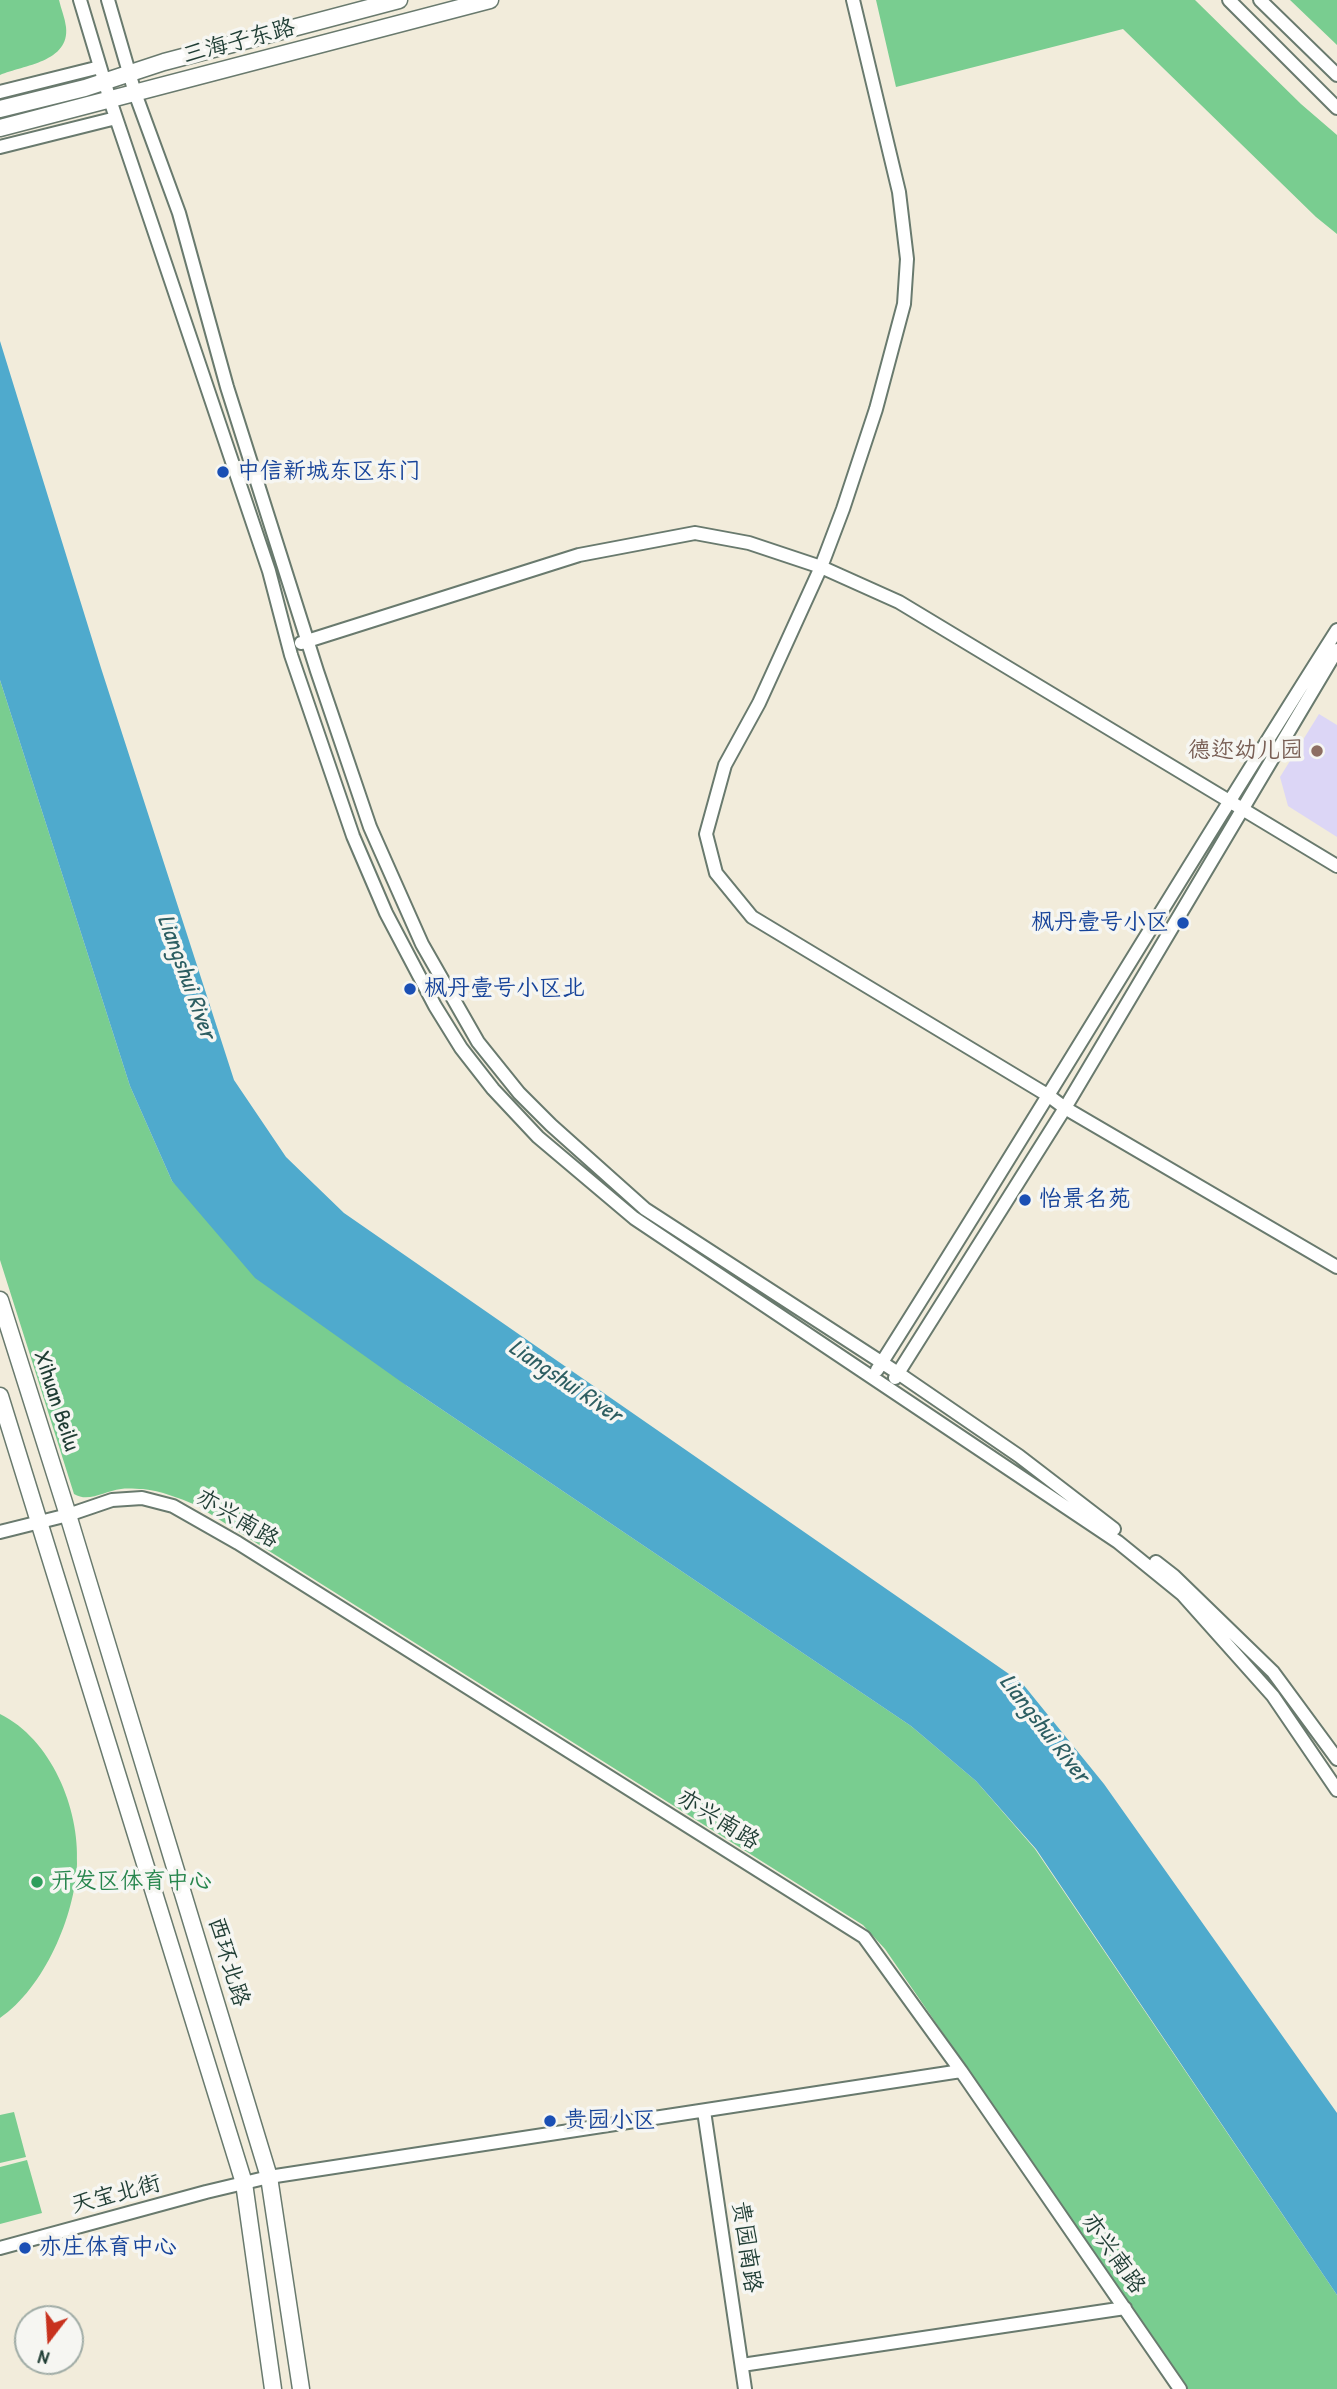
<!DOCTYPE html>
<meta charset="utf-8">
<style>
body{margin:0}
#map{position:relative;width:1337px;height:2389px;overflow:hidden;background:#f2ecdb;font-family:"Patrick Hand",sans-serif}
canvas{display:block}
.north{position:absolute;left:14px;top:2305px;width:70px;height:70px;box-sizing:border-box;background:#f6f6f2;border:2px solid #a0aca6;border-radius:50%;rotate:197deg;font-size:19px;font-weight:700;line-height:28px;text-align:center;color:#1f3d34}
.north::after{content:'';display:block;margin:auto;width:24px;height:32px;background:#c8321e;clip-path:polygon(50% 0,100% 100%,50% 72%,0 100%)}
</style>
<div id="map">
<canvas width="1337" height="2389"></canvas>
<div class="north">N</div>
</div>
<script>
const ctx = document.querySelector('canvas').getContext('2d');
ctx.lineJoin = 'round';
function fill(path, color) { ctx.fillStyle = color; ctx.fill(path, 'evenodd'); }
function stroke(path, color, width, dash) { ctx.strokeStyle = color; ctx.lineWidth = width; ctx.lineCap = dash ? 'butt' : 'round'; ctx.setLineDash(dash || []); ctx.stroke(path); }
function write(font, color, halo, rows, align = 'center') {
  ctx.font = font + ' "Patrick Hand","LXGW WenKai TC",sans-serif'; ctx.lineWidth = 7; ctx.setLineDash([]); ctx.textBaseline = 'middle'; ctx.strokeStyle = halo; ctx.fillStyle = color; for (const [text, x, y, turn = 0] of rows) {
    ctx.save(); ctx.translate(x, y); ctx.rotate((+turn || 0) * Math.PI / 180); ctx.textAlign = isNaN(turn) ? turn : align; if (halo) ctx.strokeText(text, 0, 0); ctx.fillText(text, 0, 0); ctx.restore();
  }
}
const built = new Path2D(`
 M1319,714l18,11v112l-49,-31 -8,-29z`);
const green = new Path2D(`
 M0,0h59c2,9 6,18 7,27 4,35 -42,38 -66,48z
 M876,0h319l106,104 36,31v99l-21,-17 -193,-188 -227,58z
 M1290,0h47v45z
 M0,680l130,406 42,95 235,205 504,340 65,55 59,68 302,446v94h-149l-303,-440 -22,-24 -667,-420c-17,-7 -35,-14 -53,-16 -7,0 -15,-1 -22,0 -17,2 -32,14 -47,5l-74,-234z
 M0,1714c51,25 80,94 77,150 -2,52 -33,124 -77,154z
 M14,2112l12,45 -26,6v-48z
 M27,2160l15,53 -42,11v-57z`);
const water = new Path2D(`
 M0,341l101,327 133,412 52,77 58,56 678,470 82,101 233,329v182l-301,-446 -60,-68 -65,-55 -504,-340 -152,-108 -83,-97 -42,-95 -130,-406z`);
const minor = new Path2D(`
 M80,0l30,100 159,471 22,84 62,181 33,77 49,93 26,42 32,41 45,48 96,81 484,324 64,52 91,102 64,94
 M108,0l27,93 44,120 48,174 90,284 53,156 52,117 56,98 41,51 32,32 94,84 253,164 121,83 95,73
 M853,0l46,192 8,67 -3,45 -28,105 -33,100 -22,58 -62,136 -34,62 -19,69 10,39 36,44 297,179 16,12 272,159
 M1229,0l108,108
 M1260,0l77,75
 M0,92l100,-25
 M0,147l116,-29
 M301,643l278,-88 116,-22 54,10 72,24 78,35 438,264
 M877,1370c156,-246 304,-495 460,-740
 M895,1378l170,-270 272,-458
 M0,1532l68,-17 44,-15 30,-2 31,8 65,37 626,394 97,134 219,318
 M1156,1562l18,14 99,96 64,87
 M704,2111l41,278
 M0,2248l206,-56 63,-15 692,-106
 M742,2365l383,-57`);
const major = new Path2D(`
 M0,109l85,-21 79,-26 235,-62
 M0,128l490,-128
 M0,1300l68,215 201,662 32,212
 M0,1396l244,787 29,206`);
const markers = [
 [223,472,7,"#1a4fb4"],
 [1317,751,7,"#8d6e63"],
 [1183,923,7,"#1a4fb4"],
 [410,989,7,"#1a4fb4"],
 [1025,1200,7,"#1a4fb4"],
 [37,1882,7,"#2e9e5b"],
 [550,2121,7,"#1a4fb4"],
 [25,2248,7,"#1a4fb4"]
];
const streetNames = [
 ["三海子东路",239,42,-15],
 ["Xihuan Beilu",56,1401,72],
 ["亦兴南路",237,1519,31],
 ["亦兴南路",718,1820,32],
 ["西环北路",228,1962,73],
 ["天宝北街",116,2195,-15],
 ["贵园南路",746,2247,82],
 ["亦兴南路",1113,2254,55]
];
const transitNames = [
 ["中信新城东区东门",237,472],
 ["枫丹壹号小区",1169,923,"right"],
 ["枫丹壹号小区北",424,989],
 ["怡景名苑",1039,1200],
 ["贵园小区",564,2121],
 ["亦庄体育中心",39,2248]
];
const educationNames = [
 ["德迩幼儿园",1303,751]
];
const leisureNames = [
 ["开发区体育中心",51,1882]
];
const waterNames = [
 ["Liangshui River",186,977,70],
 ["Liangshui River",565,1382,34],
 ["Liangshui River",1044,1729,52]
];
fill(built, '#dcd6f6');
fill(green, '#79cd90');
fill(water, '#4faacd');
stroke(minor, '#697a6e', 16);
stroke(major, '#697a6e', 19);
stroke(minor, '#fff', 12);
stroke(major, '#fff', 16);
for (const [x, y, r, color] of markers) { const dot = new Path2D(); dot.arc(x, y, r, 0, 2 * Math.PI); ctx.fillStyle = color; ctx.fill(dot); stroke(dot, '#f6f6f2', 2.5); }
write('23px', '#1f3d34', '#f6f6f2', streetNames);
write('23px', '#164399', '#f6f6f2', transitNames, 'left');
write('23px', '#785e54', '#f6f6f2', educationNames, 'right');
write('23px', '#27864d', '#f6f6f2', leisureNames, 'left');
write('italic 24px', '#2d5e62', '#f6f6f2', waterNames);
</script>
